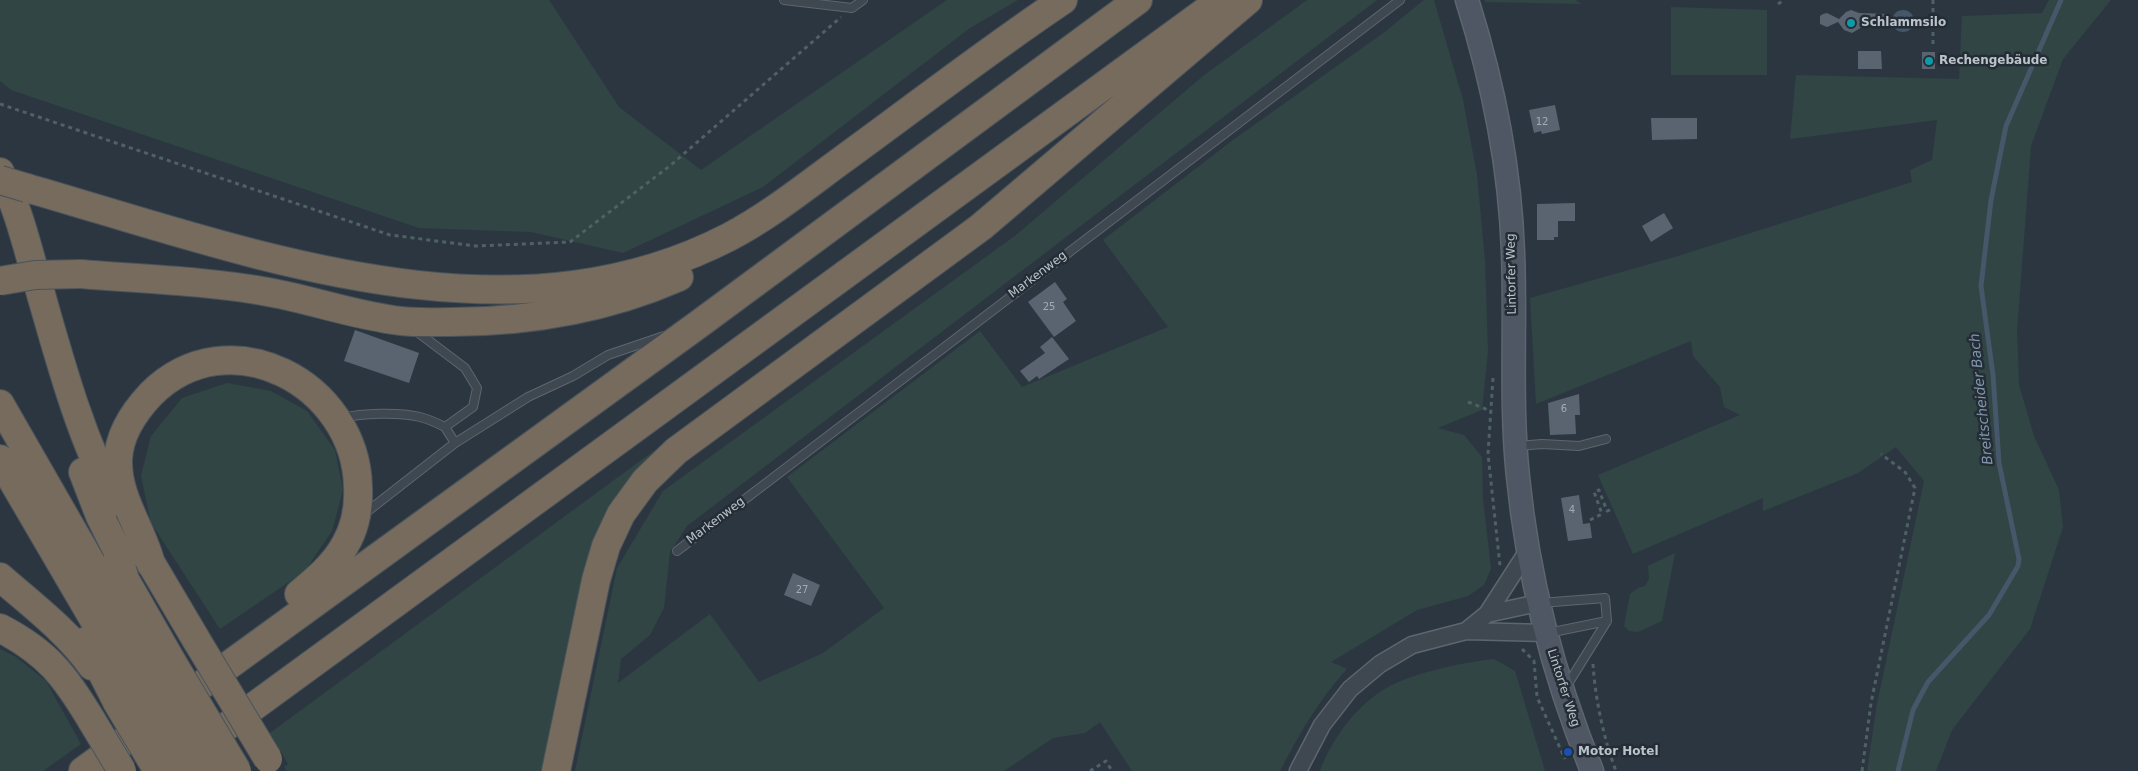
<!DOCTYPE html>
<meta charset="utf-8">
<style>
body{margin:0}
canvas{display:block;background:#2b3641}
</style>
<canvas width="2138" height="771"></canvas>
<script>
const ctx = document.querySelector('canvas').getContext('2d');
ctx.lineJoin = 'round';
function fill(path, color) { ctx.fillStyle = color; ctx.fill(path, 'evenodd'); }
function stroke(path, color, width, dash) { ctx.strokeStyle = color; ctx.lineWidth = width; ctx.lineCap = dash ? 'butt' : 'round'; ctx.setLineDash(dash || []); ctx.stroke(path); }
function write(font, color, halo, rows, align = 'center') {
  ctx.font = font + ' "DejaVu Sans",sans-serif'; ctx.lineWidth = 5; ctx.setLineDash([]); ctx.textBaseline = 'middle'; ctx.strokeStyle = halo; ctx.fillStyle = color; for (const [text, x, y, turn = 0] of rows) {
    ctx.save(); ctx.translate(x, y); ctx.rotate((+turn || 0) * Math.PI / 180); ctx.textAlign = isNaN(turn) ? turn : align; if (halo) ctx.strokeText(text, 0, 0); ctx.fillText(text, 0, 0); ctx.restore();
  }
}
const green = new Path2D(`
 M0,0h549l70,107 82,63 246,-170h71l-48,28 -207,159 -140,66 -92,-21 -112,-4 -408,-138 -11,-9z
 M1307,0h70l-690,526 -17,26 -6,56 -14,27 -29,24 -3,24 92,-69 49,68 64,-29 61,-45 -97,-131 193,-146 42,56 146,-60 -65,-87 130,-100 153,-109 38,-31h10l29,100 14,75 8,86 3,90 -6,59 -44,18 26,7 18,22 1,41 8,71 -7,16 -16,11 -51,14 -86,52 16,7c-29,32 -47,64 -67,102h-148l-32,-49 -15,11 -32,5 -49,33h-429l42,-203 46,-77 353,-256 187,-159z
 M1485,0h91l5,4 -96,-2z
 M2049,0h62l-48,59 -32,87 -14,185 2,54 15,51 25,54 4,37 -33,102 -78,101 -16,41h-69l10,-67 47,-223 -28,-34 -38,26 -95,38v-13l-130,56 -35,-79 142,-60 -16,-8 -4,-20 -27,-31 -2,-15 -155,63 -6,-106 148,-42 234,-74 -2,-12 22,-10 5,-40 -147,19 6,-64 163,4 3,-63 80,-3z
 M1671,7l96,3v65h-96z
 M1085,133l-444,345 -90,293h-264l-3,-4 4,-3 -18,-31 642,-472 93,-72z
 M227,383l44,8 36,20 28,39 8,40 -11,41 -27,40 -85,58 -69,-106 -10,-47 10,-40 31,-38z
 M1675,553l-13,68 -24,11 -9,-1 -5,-5 6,-32 8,-6 7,-2 4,-7 -1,-13z
 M0,649l16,8 30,24 35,63 -38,27h-43z
 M1494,659l21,12 30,100h-225c11,-30 33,-61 60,-79 28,-19 80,-29 114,-33z`);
const water = new Path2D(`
 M1892 21a11 11 0 1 1 22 0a11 11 0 1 1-22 0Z`);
const stream = new Path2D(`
 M1898,771l15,-61 15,-28 61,-67 29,-49 1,-7 -20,-96 -6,-88 -12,-89 10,-86 15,-74 55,-126`);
const building = new Path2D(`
 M1851,10l8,3 30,1v12h-25l-12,7 -8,-3 -6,-8 -11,5 -7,-3v-8l3,-2 4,-1 12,6 7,-7z
 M1858,51h23l1,18h-24z
 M1922,52h13v17h-13z
 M1555,105l5,25 -18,4 -1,-3 -7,2 -5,-23z
 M1651,118h46v21l-45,1z
 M1575,203v18h-17v16h-4v3h-17v-36z
 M1664,213l9,15 -22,14 -9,-16z
 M1055,282l12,17 -4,3 13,19 -22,16 -26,-35z
 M355,330l64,23 -10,30 -65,-22z
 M1052,337l17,22 -30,20 -2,-3 -8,6 -9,-11 25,-18 -5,-6z
 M1579,394l1,21h-5l1,19 -26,1 -2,-32z
 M1579,495l4,29 7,-1 2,15 -24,3 -7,-43z
 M793,573l27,12 -9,21 -27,-11z`);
const path = new Path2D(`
 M1933,0v44
 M1778,4l6,-4
 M0,104l390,131 86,11 94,-4 101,-77 170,-148
 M1493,378l-5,76 12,112
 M1468,402l23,9
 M1590,520l12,-6 -8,-22 5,-2 8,21 5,-2
 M1522,649l12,12 3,36 28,62
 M1593,664c2,34 11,76 23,107
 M1090,771l16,-10 6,10
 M1862,771l9,-68 44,-215 -10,-16 -24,-18`);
const service = new Path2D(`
 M784,0l68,8 11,-8
 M342,418c20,-5 57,-6 78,-1 8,2 17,6 25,10l28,-20 4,-19 -12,-20 -49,-37
 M445,427l10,16
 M1518,446l24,-2 37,2 27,-7
 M364,514l91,-71 73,-46 45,-21 35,-21 56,-19
 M677,551l723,-551
 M1540,603l65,-5 2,23 -41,66
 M1548,633l59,-12`);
const minor = new Path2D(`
 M1487,614l40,-62
 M1466,631l21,-17 51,-11
 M1298,771l24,-46 28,-36 30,-25 32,-19 54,-14 80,2`);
const secondary = new Path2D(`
 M1467,0c26,82 43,166 46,252 3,75 -3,150 5,225 10,101 36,200 74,294`);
const motorway = new Path2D(`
 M0,172c18,35 27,74 38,112 21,73 41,150 77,218
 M27,188c222,64 479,164 702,49 40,-21 76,-50 113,-77 73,-53 145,-109 221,-160
 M80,274c61,5 128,7 188,18 45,8 88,24 133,29 16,2 33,1 50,1 79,0 155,-13 228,-45
 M0,404l155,270
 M0,459l135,231
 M83,472l17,44 17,34 8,30
 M142,548l55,93
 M116,564l56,98
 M151,564c-9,-36 -34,-66 -33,-104 1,-25 16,-48 33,-66 78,-78 205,-10 207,93 1,20 -3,41 -13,58 -11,20 -29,35 -46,49
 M0,577c32,28 67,54 92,89
 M0,628c48,25 65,48 92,93
 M86,641l31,61
 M197,748l1024,-748
 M83,771l616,-447 439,-324
 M556,771l40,-191 10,-34 15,-32 24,-33 31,-30 305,-224 267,-227`);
const motorwayBridge = new Path2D(`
 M0,180l27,8
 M0,281l35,-6 45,-1
 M197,641l71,118
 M172,662l65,109
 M155,674l57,97
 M135,690l47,81
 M117,702l41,69
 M92,721l30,50`);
const markers = [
 [1851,23,5,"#0f9aa8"],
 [1929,61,5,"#0f9aa8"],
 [1568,752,5,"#1a4fb4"]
];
const numberNames = [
 ["12",1542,122],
 ["25",1049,307],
 ["6",1564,409],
 ["4",1572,510],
 ["27",802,590]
];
const poiNames = [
 ["Schlammsilo",1861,23],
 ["Rechengebäude",1939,61],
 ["Motor Hotel",1578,752]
];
const streetNames = [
 ["Lintorfer Weg",1512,274,-91],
 ["Markenweg",1038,275,-37],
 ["Markenweg",716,521,-37],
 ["Lintorfer Weg",1563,688,72]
];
const waterNames = [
 ["Breitscheider Bach",1982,399,-96]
];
fill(green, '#304544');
fill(water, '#455769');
stroke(stream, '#455769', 5);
fill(building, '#5a6470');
stroke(service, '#5d666e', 10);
stroke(minor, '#5d666e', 19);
stroke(secondary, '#5d666e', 25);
stroke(motorway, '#4a535b', 30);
stroke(path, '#4f6163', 3, [4, 4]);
stroke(service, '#3f4851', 8);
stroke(minor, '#3f4851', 16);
stroke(secondary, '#4e5763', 22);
stroke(motorway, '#766b5d', 28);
stroke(motorwayBridge, '#4a535b', 30, []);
stroke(motorwayBridge, '#766b5d', 28);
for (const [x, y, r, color] of markers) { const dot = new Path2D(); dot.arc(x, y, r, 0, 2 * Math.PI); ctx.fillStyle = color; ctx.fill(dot); stroke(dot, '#242d36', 2); }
write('10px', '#a4abb4', null, numberNames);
write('bold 12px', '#bcc3cb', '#242d36', poiNames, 'left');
write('12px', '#bcc3cb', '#242d36', streetNames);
write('italic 14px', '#8195aa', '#242d36', waterNames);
</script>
